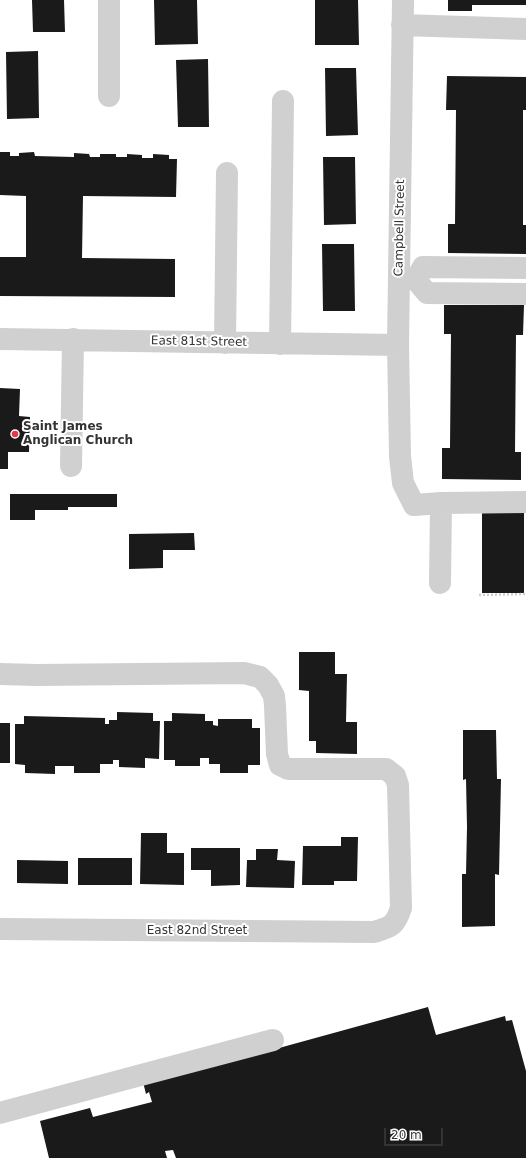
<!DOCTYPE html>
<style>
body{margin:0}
#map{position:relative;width:526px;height:1158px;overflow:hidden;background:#fff;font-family:"DejaVu Sans",sans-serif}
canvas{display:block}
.scale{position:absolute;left:384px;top:1128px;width:59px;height:18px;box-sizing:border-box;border:2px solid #333;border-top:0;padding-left:5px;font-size:12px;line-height:14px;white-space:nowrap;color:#333;-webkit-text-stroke:3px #fff;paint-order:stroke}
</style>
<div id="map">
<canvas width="526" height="1158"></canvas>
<div class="scale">20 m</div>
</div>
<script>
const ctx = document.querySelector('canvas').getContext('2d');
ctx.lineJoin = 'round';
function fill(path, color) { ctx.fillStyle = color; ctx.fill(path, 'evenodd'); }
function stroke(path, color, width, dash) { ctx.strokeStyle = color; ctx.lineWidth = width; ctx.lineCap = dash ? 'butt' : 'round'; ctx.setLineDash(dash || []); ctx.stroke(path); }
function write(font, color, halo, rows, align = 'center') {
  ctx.font = font + ' "DejaVu Sans",sans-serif'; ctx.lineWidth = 4; ctx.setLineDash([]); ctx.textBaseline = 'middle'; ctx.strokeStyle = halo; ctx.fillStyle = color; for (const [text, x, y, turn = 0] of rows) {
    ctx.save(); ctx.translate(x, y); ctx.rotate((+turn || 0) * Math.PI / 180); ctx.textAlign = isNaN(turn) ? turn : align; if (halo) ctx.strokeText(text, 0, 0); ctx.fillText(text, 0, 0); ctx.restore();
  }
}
const building = new Path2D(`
 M32,0h32l1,32h-32z
 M154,0h43l1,44 -43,1z
 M315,0h43l1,45h-44z
 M448,0h78v5h-54v6h-24z
 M38,51l1,67 -32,1 -1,-67z
 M208,59l1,68h-31l-2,-67z
 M325,68h31l2,67 -32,1z
 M447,76l79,1v33h-3v115h3v29l-78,-1v-29h7l1,-114h-10z
 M0,152h10v4h9v-3l15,-1 1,4 39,1v-4l15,1 1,3h10v-3h16v3h11v-3l15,1v3h11v-4l16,1v4h8l-1,38 -93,-1 -1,62 93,1v38l-175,-1v-39h26v-61l-26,-1z
 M323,157h32l1,67 -32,1z
 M322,244h32l1,67h-32z
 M444,305h80l-1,30h-7l-1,117h6v28l-79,-1v-31h8l1,-114h-7z
 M0,388l20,1 -1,27 11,1 -1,35h-21v17h-8z
 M10,494h107v13h-49v3h-33v10h-25z
 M482,509h42v84h-42z
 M194,533l1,17h-32v18l-34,1v-35z
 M299,652h36v22h12l-1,48h11v32l-41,-1v-12h-7v-50l-10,-1z
 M117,712l36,1v8h7l-1,38 -14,-1v10l-26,-1v-7h-6v4h-13v9h-26v-7h-19v8l-30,-1v-8l-10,-1v-40h9v-8l81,2v6h4v-4h8z
 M172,713l33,1v7h8v4l5,1v-7h34v9h8v37h-12v8h-28v-9h-11v-6h-9v8h-25v-6h-11v-39h8z
 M0,723h10v40h-10z
 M463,730h33l1,49h4l-2,96 -4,-1v52l-33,1v-53h4l1,-47 -1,-48 -3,1z
 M141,833h26v20h17v32l-44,-1z
 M341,837h17l-1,44h-23v4h-32l1,-39h38z
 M191,848h49v37l-29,1v-16h-20z
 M256,849h22l-1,11 18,1 -1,27 -48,-1 1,-27h9z
 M78,858h54v27h-54z
 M17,860l51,1v23l-51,-1z
 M428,1007l8,28 69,-19 1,5 6,-1 14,51v87h-350l-3,-8 -8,1 2,7h-118l-9,-37 50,-13 3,9 59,-15 -3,-10 -3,2 -3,-12 136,-34z`);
const path = new Path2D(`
 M479,595l47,-1`);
const minor = new Path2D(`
 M403,0l-5,345 2,111 3,27 11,22 27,-2
 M402,25l124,4
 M109,96v-96
 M416,280l7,-13 103,1
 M416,280l11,13 99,1
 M0,339l398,6
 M225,343l2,-170
 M280,344l3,-243
 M71,466l2,-127
 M440,583l1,-80 85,-1
 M0,674l37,1 207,-2 16,4 8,8 6,11 1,10 2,48 3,11 8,4h98l9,7 3,9 3,123c-6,18 -10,19 -27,24l-374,-3
 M0,1113l126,-34 147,-39`);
const markers = [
 [15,434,4,"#e63946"]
];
const streetNames = [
 ["Campbell Street",400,228,-89],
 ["East 81st Street",199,342,1],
 ["East 82nd Street",197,931]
];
const poiNames = [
 ["Saint James",23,427],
 ["Anglican Church",23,441]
];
fill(building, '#1a1a1a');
stroke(path, '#cdcdcd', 2.5, [2, 2]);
stroke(minor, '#d0d0d0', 22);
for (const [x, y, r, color] of markers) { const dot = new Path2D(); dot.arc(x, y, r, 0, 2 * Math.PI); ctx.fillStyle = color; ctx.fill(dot); stroke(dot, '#fff', 1.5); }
write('12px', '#333', '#fff', streetNames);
write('bold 12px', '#333', '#fff', poiNames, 'left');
</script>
